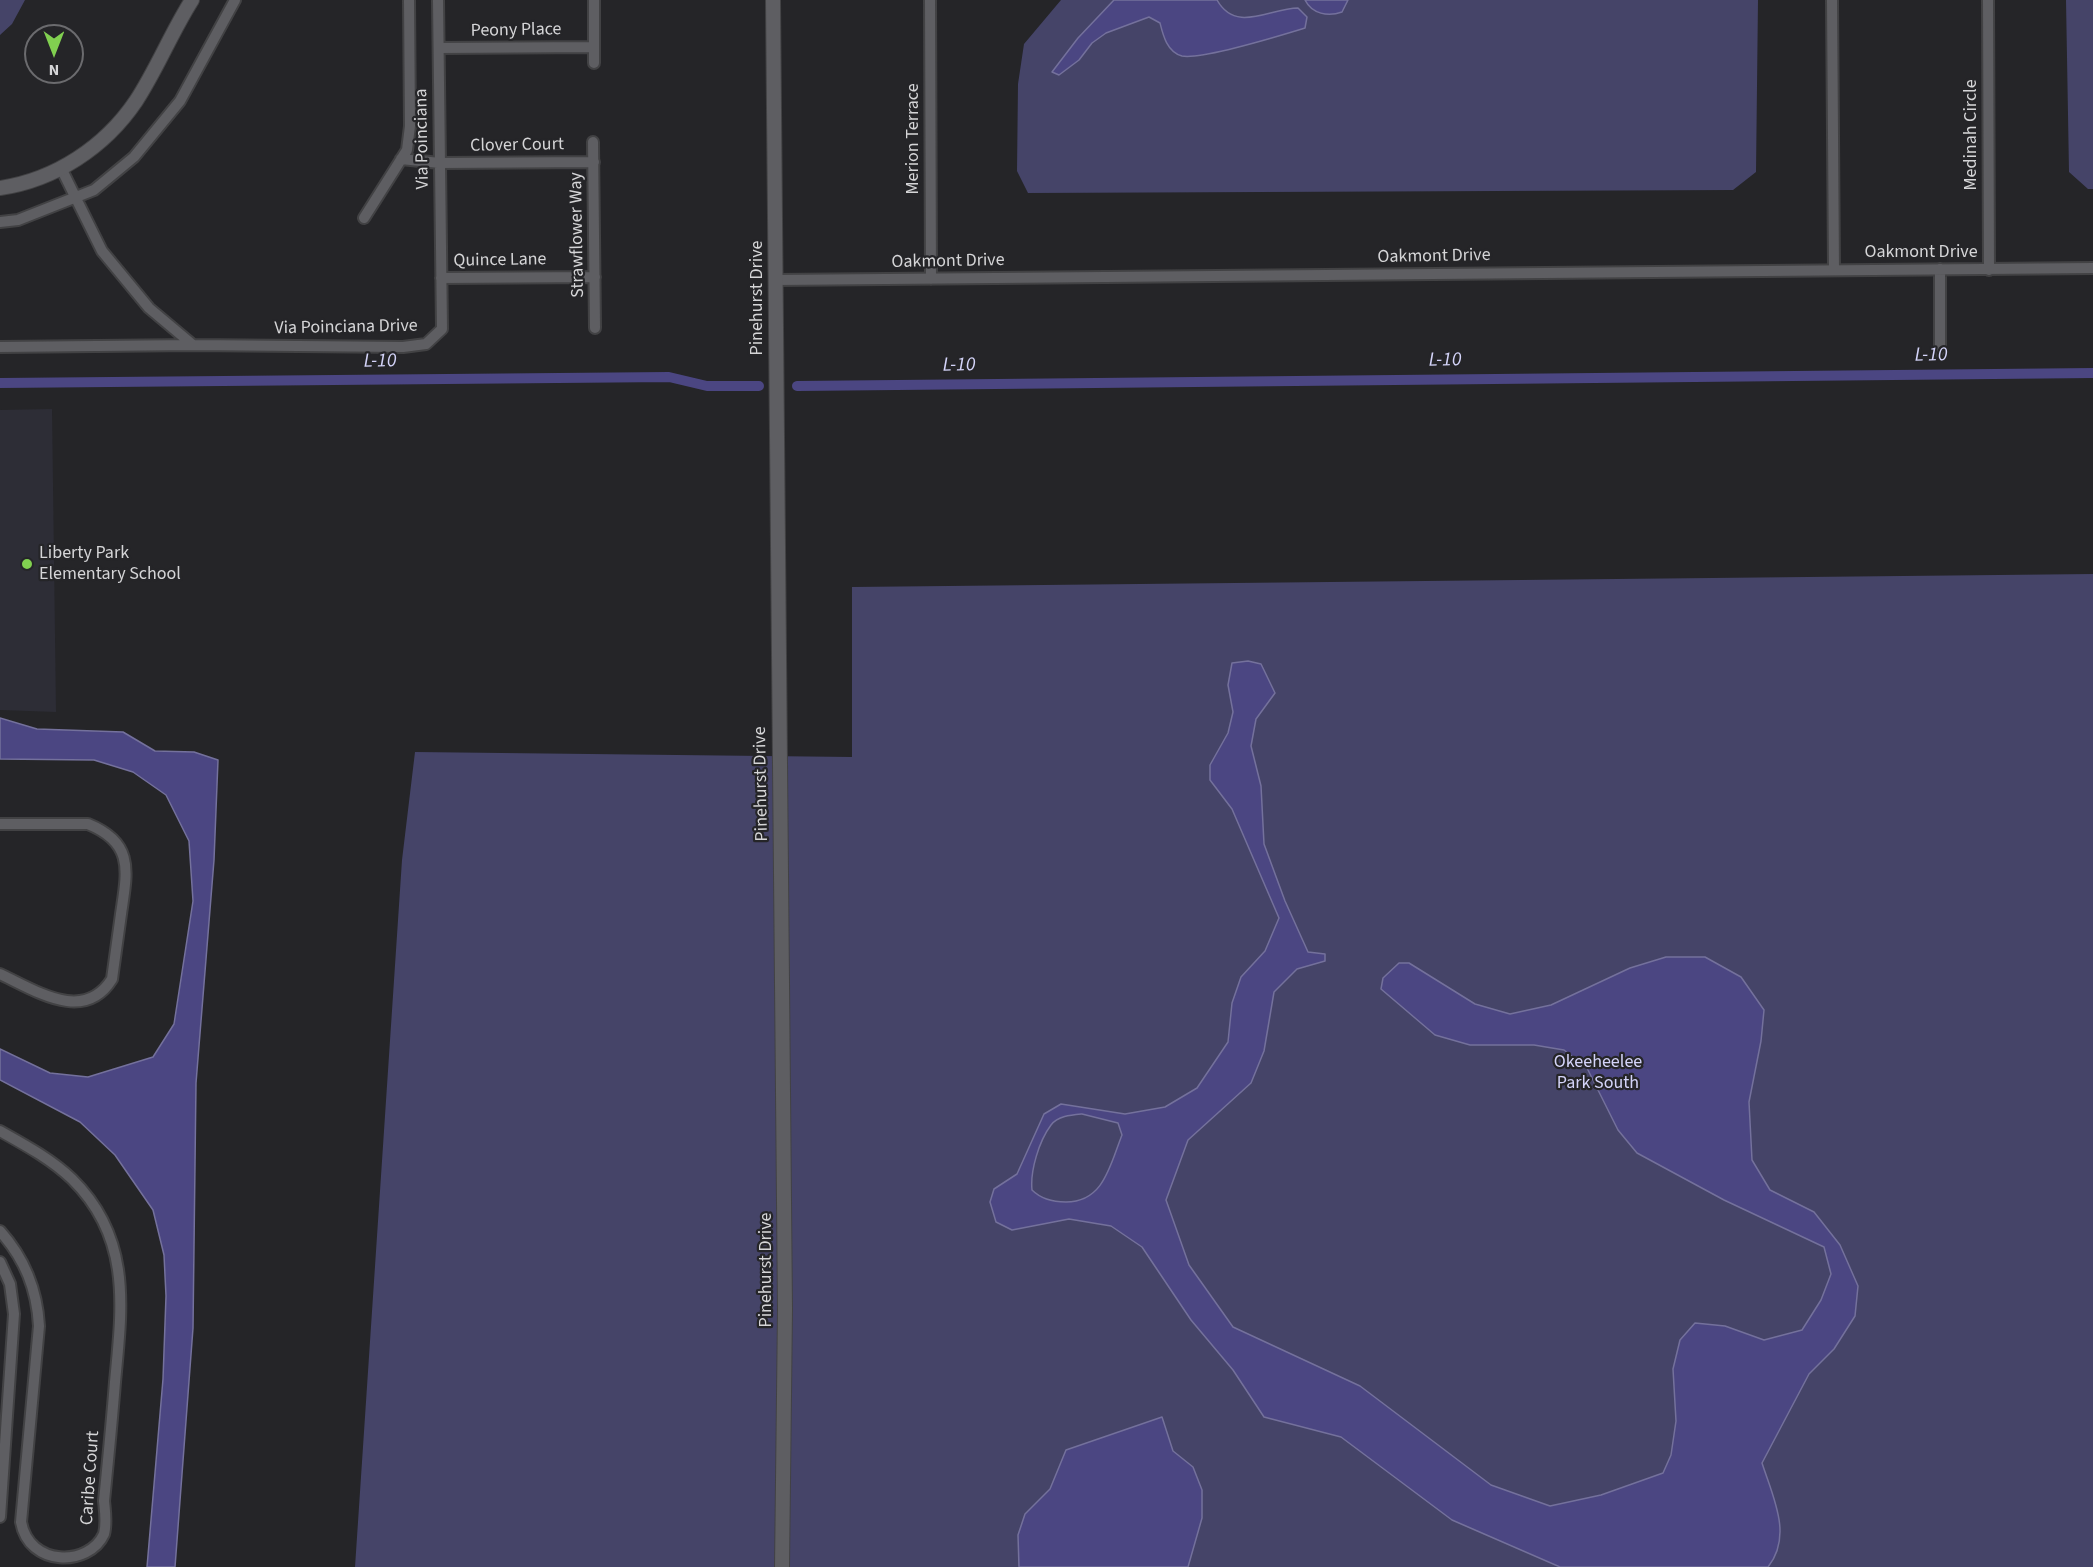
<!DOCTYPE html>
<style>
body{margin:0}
#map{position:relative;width:2093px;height:1567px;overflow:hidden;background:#252528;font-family:"Source Sans 3",sans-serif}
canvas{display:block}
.north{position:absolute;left:24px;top:24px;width:60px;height:60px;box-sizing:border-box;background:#252528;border:2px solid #6b6b6e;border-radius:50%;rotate:180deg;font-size:16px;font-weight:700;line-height:24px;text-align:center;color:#d5d5d7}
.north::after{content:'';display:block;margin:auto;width:21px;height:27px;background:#81d050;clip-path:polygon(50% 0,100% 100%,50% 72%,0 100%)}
</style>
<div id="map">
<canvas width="2093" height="1567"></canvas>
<div class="north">N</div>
</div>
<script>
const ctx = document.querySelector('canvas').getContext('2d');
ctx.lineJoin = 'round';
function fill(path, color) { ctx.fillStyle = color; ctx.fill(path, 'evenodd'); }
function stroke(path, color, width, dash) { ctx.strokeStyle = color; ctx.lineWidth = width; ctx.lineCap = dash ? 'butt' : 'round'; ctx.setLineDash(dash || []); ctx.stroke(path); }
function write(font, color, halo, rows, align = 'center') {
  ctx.font = font + ' "Source Sans 3",sans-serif'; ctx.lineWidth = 4.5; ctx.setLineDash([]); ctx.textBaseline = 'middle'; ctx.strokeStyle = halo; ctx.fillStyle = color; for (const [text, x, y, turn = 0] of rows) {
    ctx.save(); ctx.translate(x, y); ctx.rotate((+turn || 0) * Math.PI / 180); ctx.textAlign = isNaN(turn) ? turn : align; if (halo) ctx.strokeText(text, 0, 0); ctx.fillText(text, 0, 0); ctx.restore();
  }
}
const built = new Path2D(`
 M52,409l4,303 -56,-2v-300z`);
const green = new Path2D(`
 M0,0h25l-13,24 -12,11z
 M1061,0h697l-2,172 -23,18 -705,3 -11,-22 1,-87 6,-40z
 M2066,0h27v189h-5l-19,-17z
 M2093,574v993h-1738l47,-707 13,-108 437,5v-170z`);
const water = new Path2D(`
 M1114,0h103c19,34 53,8 81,8l9,9 -2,11c-23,7 -103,32 -123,28 -15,-4 -19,-21 -22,-33l-11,-6 -43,16 -14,10 -13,17 -20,15 -7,-3 26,-34z
 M1305,0h43l-6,12c-14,5 -30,2 -37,-12z
 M1248,661l13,3 14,29 -19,26 -5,27 10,40 3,58 21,57 23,51 17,2v7l-28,8 -23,23 -10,59 -13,32 -63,57 -22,60 23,65 44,62 127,59 131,99 59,21 51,-11 62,-22 8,-18 5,-34 -3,-52 7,-29 15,-17 30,3 39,14 38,-10 19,-30 10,-26 -7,-27 -100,-47 -87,-47 -19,-23 -31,-62 -23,-18 -30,-5h-64l-35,-10 -54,-46 2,-11 16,-15h10l66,41 35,10 41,-9 79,-37 36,-11h39l36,20 23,33 -3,31 -12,61 3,58 18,30 44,22 26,33 18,41 -3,30 -21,33 -25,25 -47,89c11,34 31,73 6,104h-208l-108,-47 -111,-83 -77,-20 -31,-47 -42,-50 -49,-73 -31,-21 -42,-7 -57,11 -16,-8 -6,-20 4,-13 23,-15 27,-60 17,-10 64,10 40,-7 32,-19 31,-46 4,-39 9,-26 24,-26 14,-33 -47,-109 -22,-29v-15l18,-32 5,-21 -5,-27 4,-22zM1082,1114l36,9 4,12c-12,30 -18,67 -56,67 -14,0 -25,-3 -34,-12 -2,-19 7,-49 19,-65 7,-9 20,-10 31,-11z
 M0,718l37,11 86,3 32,19 39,1 24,8 -4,100 -18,223 -3,245 -18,239h-28l16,-188 3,-83 -2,-41 -11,-45 -38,-55 -35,-33 -80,-42v-31l50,24 38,4 65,-20 21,-33 19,-123 -4,-60 -23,-46 -33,-23 -39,-12 -94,-1z
 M1162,1417l11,34 20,16 9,23v28l-14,49h-169l-1,-32 7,-21 25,-25 16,-39z`);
const canal = new Path2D(`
 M0,383l669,-6 38,9h52
 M797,386l1296,-13`);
const street = new Path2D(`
 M594,0v63
 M930,0l1,279
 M1832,0l2,269
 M1988,0l1,270
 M439,48l155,-1
 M593,142l2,186
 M401,159l39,4 154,-1
 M364,218l43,-68 3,-24 -1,-126
 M0,222l18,-2 76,-30 40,-33 46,-56 55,-101
 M1940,269v83
 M441,278l154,-1
 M776,280l1317,-12
 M193,345l210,2 23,-3 16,-15 -4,-329
 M0,347l193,-2 -44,-37 -47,-57 -41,-83
 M0,824h88c47,19 39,48 33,90 -3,22 -6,44 -9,65 -28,45 -77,11 -112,-5
 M0,1131c25,14 51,28 72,48 60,59 50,128 43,203 -3,39 -7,79 -11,119 1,10 3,22 0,33 -15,33 -75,33 -83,-12l18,-196c-2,-37 -14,-67 -39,-95
 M0,1262l10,22 4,30 -14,203`);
const secondary = new Path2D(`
 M773,0l12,1309 -3,258
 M0,188c55,-8 105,-41 136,-87 21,-32 35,-68 56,-101`);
const markers = [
 [27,564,6,"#81d050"]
];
const streetNames = [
 ["Peony Place",516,31,-1],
 ["Medinah Circle",1972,135,-90],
 ["Via Poinciana",423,139,-91],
 ["Merion Terrace",914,139,-90],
 ["Clover Court",517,146,-1],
 ["Strawflower Way",578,235,-91],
 ["Oakmont Drive",1921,253],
 ["Oakmont Drive",1434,257,-1],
 ["Quince Lane",500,261,-1],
 ["Oakmont Drive",948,262,-1],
 ["Pinehurst Drive",758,298,-90],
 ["Via Poinciana Drive",346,328,-1],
 ["Pinehurst Drive",762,784,-91],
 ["Pinehurst Drive",767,1270,-90],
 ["Caribe Court",91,1478,-86]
];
const poiNames = [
 ["Liberty Park",39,554],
 ["Elementary School",39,575]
];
const parkNames = [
 ["Okeeheelee",1598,1063],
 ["Park South",1598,1084]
];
const waterNames = [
 ["L-10",1931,356,-1],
 ["L-10",1445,361,-1],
 ["L-10",380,362,-1],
 ["L-10",959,366,-1]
];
fill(built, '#2d2d36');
fill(green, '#454468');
fill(water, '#4b4682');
stroke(water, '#74719c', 1.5);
stroke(canal, '#4b4682', 10);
stroke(street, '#424244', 14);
stroke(secondary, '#424244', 16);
stroke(street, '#5e5e62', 10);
stroke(secondary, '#5e5e62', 14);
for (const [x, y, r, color] of markers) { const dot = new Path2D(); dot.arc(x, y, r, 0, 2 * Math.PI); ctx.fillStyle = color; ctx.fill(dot); stroke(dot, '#252528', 2); }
write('18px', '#d5d5d7', '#252528', streetNames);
write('18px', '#d5d5d7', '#252528', poiNames, 'left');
write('18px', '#d4d4f9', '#252528', parkNames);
write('italic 20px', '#d4d4f9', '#252528', waterNames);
</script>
